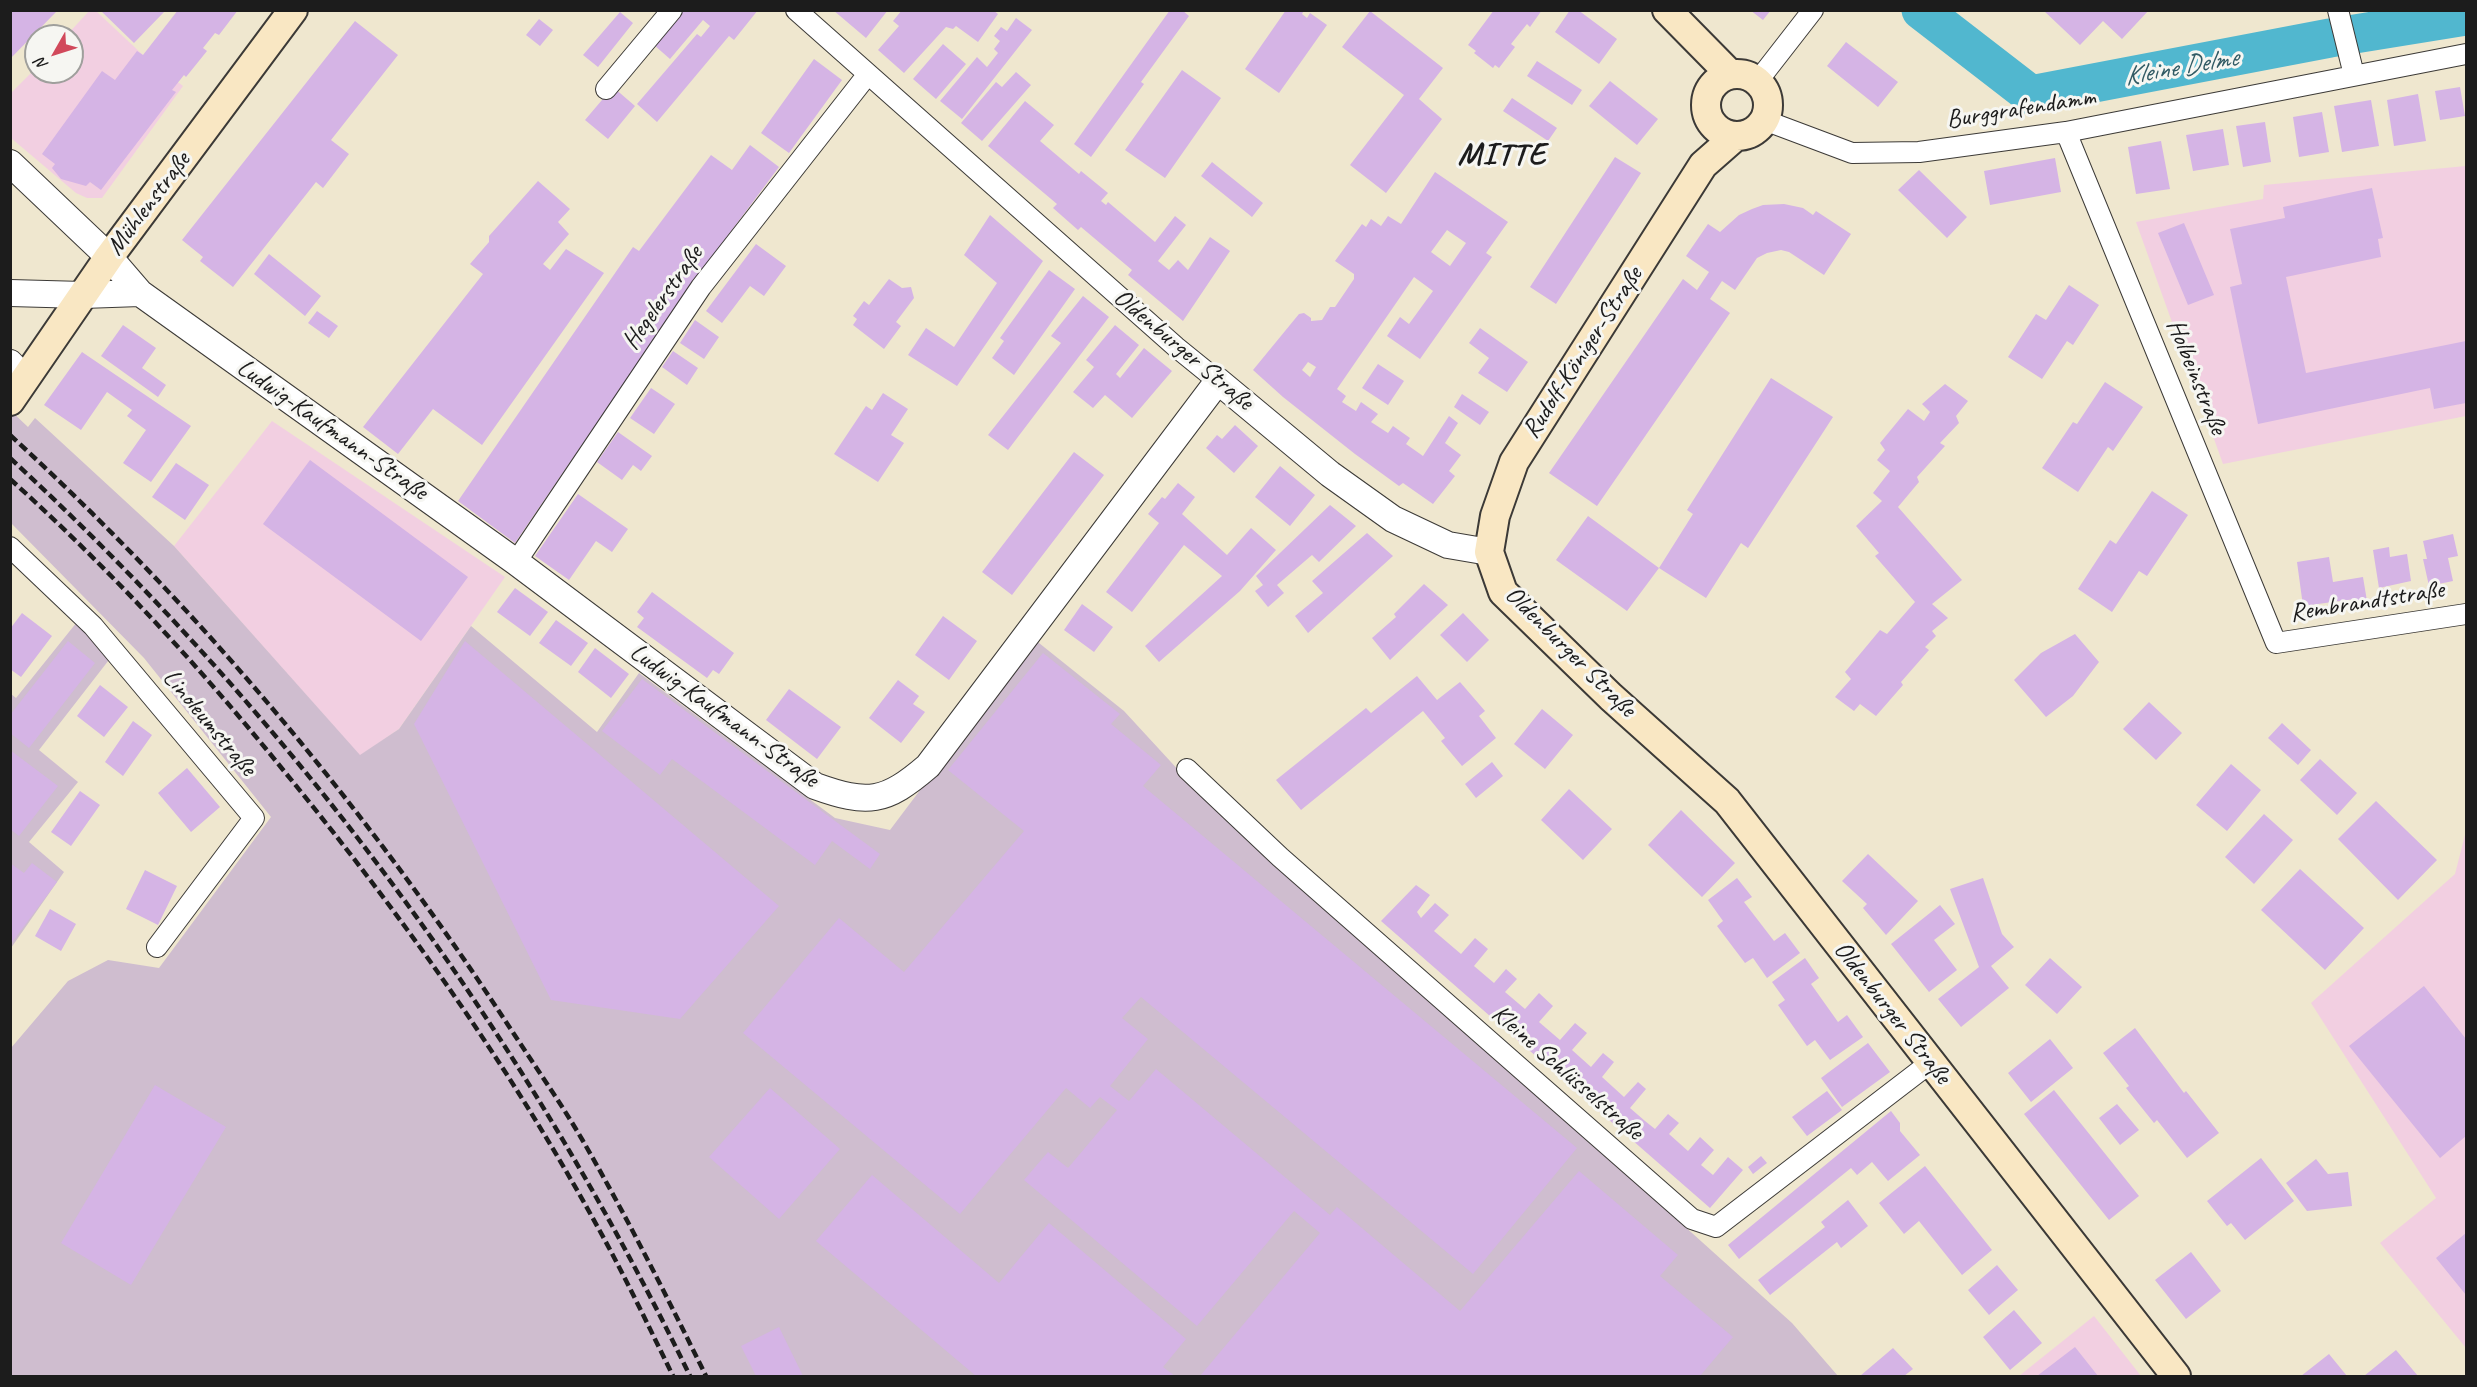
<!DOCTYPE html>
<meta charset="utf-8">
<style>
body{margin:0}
#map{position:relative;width:2477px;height:1387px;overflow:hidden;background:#efe7cf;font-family:Caveat,sans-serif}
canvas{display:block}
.frame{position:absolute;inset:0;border:12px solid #1c1c1c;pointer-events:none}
.north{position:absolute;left:24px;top:24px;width:60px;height:60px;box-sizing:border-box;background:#f6f6f2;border:2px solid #9f9f9c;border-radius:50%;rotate:231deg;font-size:16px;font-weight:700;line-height:24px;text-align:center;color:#1c1c1c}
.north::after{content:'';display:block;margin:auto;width:21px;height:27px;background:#d1495b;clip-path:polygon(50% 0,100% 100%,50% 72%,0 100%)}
</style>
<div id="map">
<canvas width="2477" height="1387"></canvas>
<div class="frame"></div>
<div class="north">N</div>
</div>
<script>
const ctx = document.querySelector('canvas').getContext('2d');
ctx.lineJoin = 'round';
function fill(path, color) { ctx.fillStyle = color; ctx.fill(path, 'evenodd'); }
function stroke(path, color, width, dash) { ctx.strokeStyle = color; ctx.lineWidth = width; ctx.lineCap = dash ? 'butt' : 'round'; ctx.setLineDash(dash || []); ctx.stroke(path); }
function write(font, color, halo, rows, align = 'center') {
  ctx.font = font + ' Caveat,sans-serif'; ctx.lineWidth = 6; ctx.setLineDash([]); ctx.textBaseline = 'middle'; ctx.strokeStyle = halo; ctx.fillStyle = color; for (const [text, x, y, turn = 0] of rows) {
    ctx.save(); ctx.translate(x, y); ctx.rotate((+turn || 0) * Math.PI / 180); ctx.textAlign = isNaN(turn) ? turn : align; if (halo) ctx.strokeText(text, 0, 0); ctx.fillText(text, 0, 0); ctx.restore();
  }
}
const built = new Path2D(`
 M90,10l6,1 47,44 40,31 -81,112h-15l-11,-5 -65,-55 -1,-44 26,-26v4h36v-36h-6z
 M2466,166v250l-243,48 -87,-242 127,-23 1,-14z
 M272,421l233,156 -106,152 -39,27 -186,-210z
 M2466,831v517l-86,-105 56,-45 -125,-195 144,-129z
 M2094,1316l47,60h-122z`);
const industrial = new Path2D(`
 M10,410l18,17 7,-9 139,128 186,209 39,-26 72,-103 126,106 42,-59 196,145 55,12 144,-191 90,72 58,63 610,549 46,53h-1827v-328l57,-67 40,-21 51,8 112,-151 -127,-159 -133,-135z
 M77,622l35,34 -73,94 39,32 -49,60 35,30 -53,76v-254l5,4z`);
const river = new Path2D(`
 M1921,10l110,85 299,-57 136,-22`);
const building = new Path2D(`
 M10,10l46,2 -46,47z
 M100,10h63l1,2 -30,31z
 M178,10h60l-19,25 -4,-2 -12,15 4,3 -21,26 -2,-2 -12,15 4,2 -75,98 -11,-8 -4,4 -25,-7 -9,-11 3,-4 -13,-10 60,-83 13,9 22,-29 6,4z
 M682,10h76l-24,30 -5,-4 -72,86 -20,-18 60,-70 4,3 9,-11 -7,-6 -33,39 -16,-14z
 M833,10h55l-22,28z
 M902,10h91l5,4 -20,28 -22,-16 -3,3 -7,-2 -42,46 -26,-23 21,-24 -6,-5z
 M1170,10h12l7,6 -48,66 3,2 -53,73 -17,-13z
 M1286,10h18l-2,4 5,4 3,-5 17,12 -48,68 -34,-24z
 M1494,10h48l-12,17 -3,-3 -16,20 4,3 -16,21 -4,-3 -2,3 -19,-15 2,-2 -8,-6z
 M1570,10h8l39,29 -18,25 -44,-32z
 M1750,10h21l-8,10z
 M2043,10h106l-27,29 -19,-18 -23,24z
 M1370,11l73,57 -24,31 23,20 -56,74 -36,-28 54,-70 -62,-48z
 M620,12l13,11 -35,44 -15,-12z
 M1016,18l16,12 -70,89 -22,-18 37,-44 10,10 11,-14 -4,-4 6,-8 -6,-5 7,-9 6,4z
 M539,19l14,11 -13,16 -14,-11z
 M355,21l43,34 -67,85 18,14 -26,34 -7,-6 -83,105 -33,-26 3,-4 -21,-17z
 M1846,42l52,40 -20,25 -51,-41z
 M943,44l23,20 -30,35 -23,-20z
 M814,59l28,21 -53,73 -28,-20z
 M1537,61l45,29 -10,15 -45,-29z
 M1182,70l39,28 -56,80 -40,-28z
 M1016,72l15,13 -49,56 -21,-18 35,-41 6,5z
 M1610,81l48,38 -21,26 -48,-39z
 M613,87l22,19 -27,33 -23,-19z
 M2460,87l5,29 -25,4 -5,-29z
 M2418,94l8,47 -32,5 -7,-46z
 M1512,98l45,30 -9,13 -45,-30z
 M2371,100l8,46 -37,6 -8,-46z
 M1025,101l29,24 -14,16 39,33 2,-3 27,22 -7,8 5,4 2,-3 47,40 20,-26 11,9 -28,36 11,9 9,-10 10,10 22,-33 20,14 -47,70 -55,-46 4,-5 -51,-43 -3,3 -25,-22 4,-4 -69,-58z
 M2322,112l7,40 -30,5 -6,-40z
 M2265,122l6,40 -28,5 -7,-41z
 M2223,129l6,36 -36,6 -7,-36z
 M2161,141l9,48 -34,5 -8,-47z
 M750,145l29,22 -89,119 -175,257 -57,-42 175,-254 6,4 72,-96 21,15z
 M1615,157l26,16 -85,131 -26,-17z
 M2055,158l6,34 -71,13 -6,-34z
 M1212,162l51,41 -11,14 -51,-41z
 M1919,170l48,47 -20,21 -49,-48z
 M1435,172l73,50 -22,31 6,4 -72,102 -33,-23 13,-19 9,7 24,-33 -19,-14 -77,112 9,7 -4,6 14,9 5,-9 17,12 -7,8 17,11 5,-7 17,12 -4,6 17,12 26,-40 9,7 -13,20 16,12 -12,16 6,5 -22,28 -30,-21 -4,3 -44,-32 -72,-57 -30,-27 46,-56 5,-1 7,5v3l11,-1 8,-13h5l19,-28v-5l-19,-13 27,-37 4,3 5,-8 10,7 7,-10 13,8zM1447,230l19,13 -16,23 -19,-14zM1308,362l8,5 -6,10 -8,-7z
 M538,181l32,28 -12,13 11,12 -26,30 7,6 16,-21 38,24 -122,172 -49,-36 -35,45 -35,-27 120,-153 -13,-10 19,-22v-6z
 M2372,188l11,50 -5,1 3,18 -95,20 20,96 160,-32v62l-32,6 -4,-21 -172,36 -28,-137 12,-3 -12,-55 55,-11 -2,-11z
 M1784,204l19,4 10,7 3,-4 35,23 -27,41 -35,-23 -8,-2 -14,3 -10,5 -22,32 -13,-9 -12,18 20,14 -133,193 -48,-33 134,-194 14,11 12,-18 -23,-16 22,-32 12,8 19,-17 13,-6 11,-4z
 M990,215l53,46 -86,125 -49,-31 18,-27 28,19 43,-64 -33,-28z
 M2184,223l30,72 -26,10 -30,-72z
 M756,244l30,22 -22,30 -14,-10 -28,37 -16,-12z
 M269,254l52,42 -16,20 -51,-42z
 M1049,270l26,19 -61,86 -22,-17 12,-17 -4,-3z
 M889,279l13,9 9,-1 3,11 -18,24 5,4 -17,23 -31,-24 4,-6 -4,-3 11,-15 5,4z
 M2069,285l30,20 -26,40 -6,-4 -25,38 -34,-22 28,-43 10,6z
 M1083,296l26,21 -101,133 -20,-15 73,-92 -10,-7z
 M317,311l21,15 -9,12 -21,-15z
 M695,320l24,17 -15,22 -24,-16z
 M123,325l33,23 -14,20 24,17 -8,12 -57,-41z
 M1115,325l24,20 -23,29 4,4 24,-30 28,23 -40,47 -27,-23 -12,13 -20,-16 21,-25 -8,-7z
 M1480,328l48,34 -21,30 -29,-19 11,-15 -20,-15z
 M673,351l25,17 -11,17 -25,-18z
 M82,352l109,74 -40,56 -28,-19 23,-33 -19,-14 5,-6 -25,-18 -26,38 -37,-25z
 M1378,364l26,17 -16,24 -26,-17z
 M1771,378l62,39 -85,131 -7,-5 -35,55 -47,-30 34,-54 -6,-4z
 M2105,382l38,25 -30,44 -5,-4 -30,45 -36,-24 31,-46 4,2z
 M1945,384l23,17 -12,15 3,7 -19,20 5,3 -28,31 2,5 -21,25 64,73 -30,24 16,14 -16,13 4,5 -11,11 4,3 -28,32 2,3 -27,31 -16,-12 -6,7 -19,-14 16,-18 -6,-7 35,-42 7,4 28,-32 -40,-46 4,-3 -23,-27 26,-25 -9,-8 17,-22 -13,-11 8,-10 -5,-7 28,-34 16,12 6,-9 -8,-8z
 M651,388l24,16 -21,30 -24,-16z
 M883,393l25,16 -17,26 13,8 -26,39 -44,-28 32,-48 6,4z
 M1462,394l27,18 -9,13 -26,-18z
 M1235,425l23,21 -24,27 -28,-25 11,-13 5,4z
 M618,432l34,24 -11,15 -8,-6 -11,15 -25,-18z
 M1074,452l30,23 -92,120 -30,-23z
 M310,460l158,117 -47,64 -158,-117z
 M176,463l33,22 -24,35 -33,-23z
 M1280,466l35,29 -25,31 -35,-29z
 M1178,483l17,14 -13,17 45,41 24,-27 25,22 -36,41 -81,71 -14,-16 77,-70 -38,-31 -52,67 -26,-20 53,-69 -11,-9 14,-17 3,2z
 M2152,491l36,24 -41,61 -8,-5 -27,41 -34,-23 32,-49 6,4z
 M578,494l50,35 -16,23 -16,-11 -27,39 -34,-24z
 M1330,505l26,21 -37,36 -7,-7 -35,30 7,8 -16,14 -13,-16 8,-6 -7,-9z
 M1588,516l71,52 -32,43 -71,-51z
 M1367,533l26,23 -85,77 -13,-17 28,-23 -11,-12z
 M2453,534l5,22 -10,2 5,23 -24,5 -6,-27h4l-4,-18z
 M2389,547l1,10 17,-3 4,27 -32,7 -6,-38z
 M2329,557l4,25 30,-5 4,24 -11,2 -1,-4 -52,7 -6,-44z
 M1424,584l24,21 -58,55 -18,-22 24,-21 -2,-3z
 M515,588l33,24 -18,24 -33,-24z
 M652,592l82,61 -15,21 -6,-4 -6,8 -70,-51 7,-9 -7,-6z
 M1082,604l31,23 -19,25 -30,-22z
 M22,613l30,23 -31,41 -11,-8v-40z
 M1463,613l26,27 -22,22 -27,-27z
 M943,616l34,25 -28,39 -34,-25z
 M556,620l32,23 -17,23 -32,-23z
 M2075,634l24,28 -26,34 -27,21 -32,-37 27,-27z
 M68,641l27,22 -66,85 -19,-15v-18z
 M465,641l314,265 -99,113 -129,-19 -137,-276z
 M595,648l34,26 -18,24 -33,-26z
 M1043,653l77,61 -9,10 50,41 -18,21 434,362 -104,126 -332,-277 -19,21 26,21 -38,47 19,15 27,-32 174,146 7,-8 123,104 119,-140 99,84 -18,21 73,61 -33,39h-500l120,-143 -26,-22 -97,115 -173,-146 24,-28 20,16 49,-58 -17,-13 -10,11 -24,-20 -106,126 -217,-181 96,-115 65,54 120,-141 -76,-61z
 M1417,676l20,24 23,-18 25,29 -6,5 17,22 -34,28 -21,-25 4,-3 -22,-27 -122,99 -25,-30 90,-72 5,5z
 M642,679l238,175 -10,15 -38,-28 -17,24 -143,-106 -12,16 -58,-44z
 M898,680l21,16 -6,8 12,8 -24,31 -32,-25z
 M100,685l28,22 -24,30 -27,-21z
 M789,689l52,38 -24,32 -51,-39z
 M2149,702l33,31 -26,27 -33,-31z
 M1542,709l31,26 -28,34 -31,-25z
 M133,721l19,14 -29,41 -18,-14z
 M2282,723l29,27 -13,15 -30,-27z
 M10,750l48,36 -39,50 -9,-7z
 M2320,759l37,34 -20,22 -37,-35z
 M1492,762l11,14 -27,22 -11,-14z
 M2231,764l30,26 -34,41 -31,-26z
 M187,768l33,39 -29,25 -33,-39z
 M1569,789l43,40 -29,31 -42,-40z
 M80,791l20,14 -29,41 -20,-14z
 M2376,801l61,59 -39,40 -60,-61z
 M1681,810l54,53 -33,34 -54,-52z
 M2264,814l29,26 -39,44 -29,-27z
 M1868,854l50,47 -32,34 -23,-27 4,-4 -25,-23z
 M10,863l14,10 8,-10 25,19 -47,63z
 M2300,869l64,59 -39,42 -64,-60z
 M145,870l32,16 -19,39 -32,-16z
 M1737,878l15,19 -8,5 30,39 11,-8 15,20 -33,25 -14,-20 -8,5 -28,-37 6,-5 -15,-21z
 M1983,878l19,56 12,13 -23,19 18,22 -48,39 -23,-28 41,-32 -29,-78z
 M1416,885l14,10 -13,17 4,6 14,-15 14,12 -15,16 27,23 14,-16 13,11 -14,17 20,17 12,-14 11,10 -12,13 20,17 14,-16 14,13 -14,16 21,18 15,-17 12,10 -15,17 19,17 12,-14 11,9 -12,15 22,20 14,-15 8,7 -16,19 15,13 10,8 13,-15 11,9 -10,11 19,17 12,-14 14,13 -13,15 12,10 15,-18 15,13 -33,38 -329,-287z
 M1940,905l15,19 -21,16 23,30 -28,22 -38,-48z
 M50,909l26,15 -15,27 -26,-15z
 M1805,958l14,20 -8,6 27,38 9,-7 16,22 -33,23 -15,-20 -8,6 -29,-41 7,-5 -13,-18z
 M2050,958l32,29 -25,27 -32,-29z
 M2424,986l42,53v97l-26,22 -91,-112z
 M2135,1028l49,65 2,-2 33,42 -32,25 -30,-38 -3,3 -28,-35 3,-2 -26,-33z
 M2050,1039l23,29 -42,34 -23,-29z
 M1868,1043l22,29 -48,35 -21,-29z
 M155,1085l71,42 -95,158 -70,-42z
 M770,1088l70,61 -61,70 -70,-62z
 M2054,1090l85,106 -30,24 -85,-106z
 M1827,1091l15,19 -35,26 -15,-19z
 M2117,1104l22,26 -19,15 -21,-27z
 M1891,1111l9,12v8l20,24 -32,26 -16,-19 -15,13 -6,-7 -112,91 -11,-14z
 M1761,1156l6,7 -14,11 -5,-7z
 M2261,1158l33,43 -49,39 -14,-17 -4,3 -20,-25z
 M2316,1159l12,15 20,-2 4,34 -45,5 -21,-28z
 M1925,1166l67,84 -30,25 -43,-54 -15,13 -25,-31z
 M872,1175l127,108 50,-60 137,116 -23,28 12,9h-199l-160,-135z
 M1848,1200l20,26 -27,22 -4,-6 -67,53 -12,-15 67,-53 -4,-5z
 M2466,1233v62l-30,-37z
 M2191,1252l30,39 -35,28 -31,-39z
 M1997,1265l21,25 -29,25 -21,-25z
 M2014,1310l28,33 -32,27 -27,-33z
 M779,1327l24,49h-47l-15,-30z
 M2075,1347l23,29h-61z
 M1893,1348l20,21 -9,7h-44z
 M2396,1350l22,26h-54z
 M2329,1354l18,22h-46z`);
const minor = new Path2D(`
 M796,10l380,337 42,34
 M2338,10l16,65
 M1757,82l56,-72
 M606,89l66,-79
 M1764,120l88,33 67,-1 147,-20 400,-78
 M2066,132l210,511 190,-29
 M10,547l83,79 161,192 -97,129
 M516,562l185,-275 167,-213
 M1187,769l93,88 412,362 24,8 214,-164`);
const tertiary = new Path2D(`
 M10,163l99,94 31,36 376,269 299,224c53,19 70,17 113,-20l290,-385 112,93 63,45 55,26 41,7
 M10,293l73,2 57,-2
 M10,363l15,16`);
const secondary = new Path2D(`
 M1667,10l63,64
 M1706 105a31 31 0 1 1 62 0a31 31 0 1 1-62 0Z
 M1736,136l-33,29 -189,297 -19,54 -6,36 14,40 108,105 116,104 449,575
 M10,401l99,-144 184,-247`);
const rail = new Path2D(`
 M10,435c192,176 360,378 502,596 24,37 49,72 71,110 44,76 84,156 123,235
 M10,458c283,261 513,573 680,918
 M10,479c100,90 190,188 274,292 114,139 220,287 307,444 30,53 56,108 82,161`);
const streetNames = [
 ["Burggrafendamm",2021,109,-9],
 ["Mühlenstraße",149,204,-53],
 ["Hegelerstraße",663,298,-55],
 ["Oldenburger Straße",1183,350,40],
 ["Rudolf-Königer-Straße",1583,353,-57],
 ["Holbeinstraße",2196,377,68],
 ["Ludwig-Kaufmann-Straße",332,430,35],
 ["Rembrandtstraße",2367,602,-9],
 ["Oldenburger Straße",1570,652,45],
 ["Ludwig-Kaufmann-Straße",724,716,36],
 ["Linoleumstraße",209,723,50],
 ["Oldenburger Straße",1892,1013,52],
 ["Kleine Schlüsselstraße",1567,1073,41]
];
const waterNames = [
 ["Kleine Delme",2181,68,-10]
];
const districtNames = [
 ["MITTE",1502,156]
];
fill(built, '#f2cfe1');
fill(industrial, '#cfbdcf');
stroke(river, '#51b7cf', 39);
fill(building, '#d5b4e5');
stroke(minor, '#3c3a37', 22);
stroke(tertiary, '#3c3a37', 28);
stroke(secondary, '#3c3a37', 32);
stroke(minor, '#fff', 20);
stroke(tertiary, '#fff', 26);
stroke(secondary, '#f9e7c3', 28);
stroke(rail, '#1c1c1c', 4.5, [9, 4.5]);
write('26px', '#1c1c1c', '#f6f6f2', streetNames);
write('italic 27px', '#315a64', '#f6f6f2', waterNames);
ctx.letterSpacing = '1.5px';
write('bold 32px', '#1c1c1c', '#f6f6f2', districtNames);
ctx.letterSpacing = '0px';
</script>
